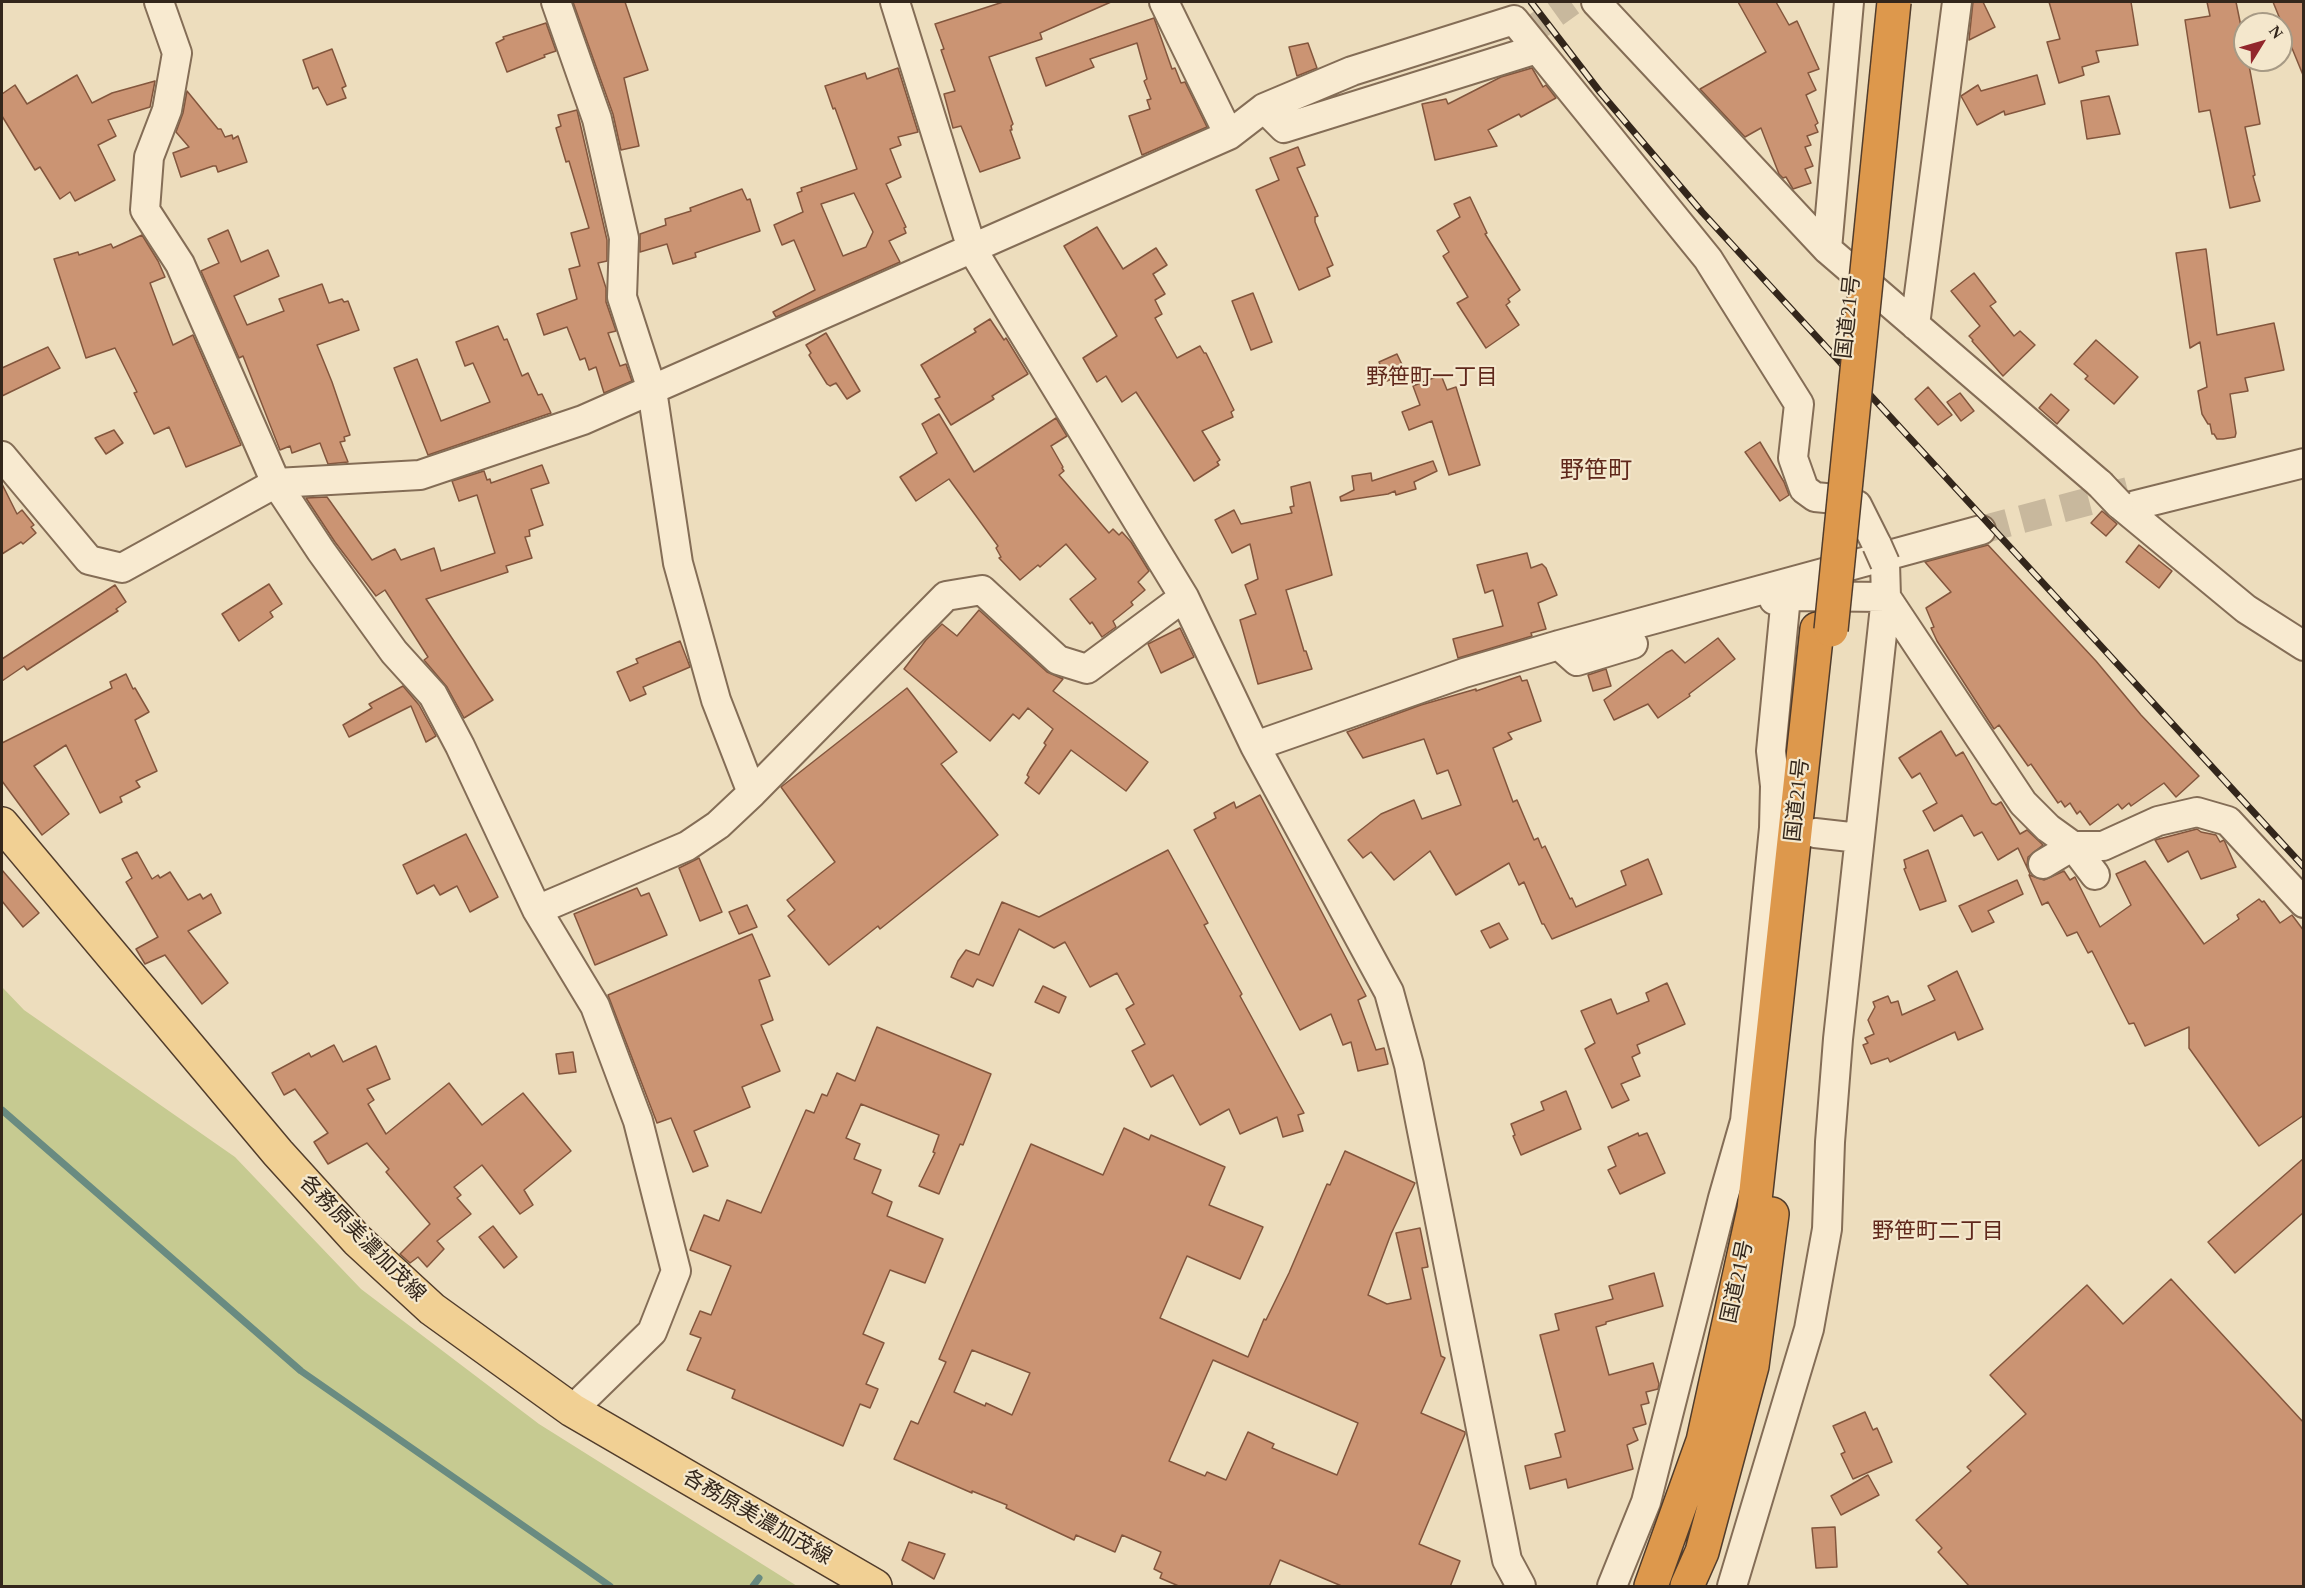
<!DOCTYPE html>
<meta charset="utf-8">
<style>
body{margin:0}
#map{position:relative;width:2305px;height:1588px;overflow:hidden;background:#edddbd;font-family:"Times New Roman",serif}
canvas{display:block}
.frame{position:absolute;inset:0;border:3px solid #33261b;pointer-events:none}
.north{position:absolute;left:2233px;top:12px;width:60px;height:60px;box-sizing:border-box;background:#f4e7cc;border:2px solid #a79a85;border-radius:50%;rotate:53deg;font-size:16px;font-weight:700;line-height:24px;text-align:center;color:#33261b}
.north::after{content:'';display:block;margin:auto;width:21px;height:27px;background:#92272c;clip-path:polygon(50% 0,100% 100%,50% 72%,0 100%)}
</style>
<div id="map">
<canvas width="2305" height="1588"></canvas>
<div class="frame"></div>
<div class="north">N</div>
</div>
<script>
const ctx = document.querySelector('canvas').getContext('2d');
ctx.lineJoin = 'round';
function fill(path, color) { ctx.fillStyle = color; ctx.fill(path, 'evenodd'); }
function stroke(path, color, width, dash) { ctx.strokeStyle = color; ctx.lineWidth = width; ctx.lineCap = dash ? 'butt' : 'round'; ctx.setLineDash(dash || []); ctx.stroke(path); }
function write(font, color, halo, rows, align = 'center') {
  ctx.font = font + ' "Times New Roman","Noto Sans JP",serif'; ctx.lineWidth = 4.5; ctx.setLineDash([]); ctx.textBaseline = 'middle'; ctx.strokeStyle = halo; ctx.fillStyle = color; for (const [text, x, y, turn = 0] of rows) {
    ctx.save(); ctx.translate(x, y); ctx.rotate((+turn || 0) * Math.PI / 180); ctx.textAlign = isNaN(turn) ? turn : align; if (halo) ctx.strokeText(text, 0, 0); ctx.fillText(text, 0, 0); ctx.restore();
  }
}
const green = new Path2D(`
 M2,987l22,23 211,147 126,132 178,135 258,162h-795z`);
const stream = new Path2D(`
 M2,1110l299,261 309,215
 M753,1586l6,-8`);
const building = new Path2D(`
 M573,2h52l23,68 -24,8 15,68 -18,4 -8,-36z
 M1003,2h108l-71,31 2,6 -53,18 24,67 -2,2 1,4h-2l10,28 -40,14 -19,-46 -8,2 -9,-34 11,-3 -14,-41 3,-1 -9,-25z
 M1738,2h38l13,23 8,-4 22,48 -11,4 8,17 -10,5 12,28 -3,2 3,7 -11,4 4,9 -6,2 8,19 -8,3 6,14 -18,6 -7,-12 -3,1 -4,-4 -18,-46 -16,9 -45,-48 66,-37z
 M1973,2h10l12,25 -26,13z
 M2049,2h82l7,43 -42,6 3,11 -17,5 2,8 -25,8 -12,-41 13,-3z
 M2207,2h29l9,44v14h3l12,64 -15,3 10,48 -2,1 7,25 -30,7 -20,-98 -11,2 -14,-92 25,-4z
 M2273,2h31v73h-1z
 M1154,18l18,51 3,-1 6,15 4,-1 22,45 -65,28 -13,-39 21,-7 -3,-9 4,-1 -7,-18 3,-2 -10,-36 -47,16 4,8 -48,19 -10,-28z
 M546,23l10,28 -12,4 1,2 -38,15 -11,-29 8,-4 -1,-2z
 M1308,43l9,25 -20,8 -8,-29z
 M332,49l14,37 -4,2 4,10 -19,7 -9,-18 -5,2 -10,-29z
 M898,68l20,64 -20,5 3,8 -11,4 11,28 -15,7 20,43 -2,1 2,5 -17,8 11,21 -124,55 -3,-5 42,-22 -21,-50 -12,5 -8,-20 29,-13 -6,-19 5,-2 -1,-3 56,-19 -22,-61 -2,1 -8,-23 40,-13 2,6zM854,193l19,39 -7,15 -23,9 -22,-52z
 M1532,68l11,19 3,-2 10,13 -35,19 -2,-3 -31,16 9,16 -62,14 -13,-56 24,-5 2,5 53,-27z
 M77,75l15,28 20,-10 43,-12 -5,26 -42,13 8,16 -18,9 17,35 -40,21 -5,-9 -10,7 -20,-32 -5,3 -33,-54v-22l13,-9 12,19z
 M2037,75l8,29 -40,11 -1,-4 -27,14 -16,-29 17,-11 3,6z
 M187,91l31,38h3l4,8 7,-2 1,4 5,-3 9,26 -29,10 -2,-6h-3l-32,11 -8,-24 16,-6 -13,-15 7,-19z
 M2109,96l11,38 -33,5 -6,-38z
 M577,110l30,130v21l-9,2 8,25v14l10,29 -8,2 12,33 6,-2 6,17 -28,12 -8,-26 -7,3 -4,-12 -5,2 -13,-33 -23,8 -7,-21 40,-15 -8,-30 11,-3 -9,-33 18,-5 -20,-67 -3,1 -10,-34 5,-2 -3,-11z
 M1298,147l7,18 -8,3 21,48 -3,1v5l18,43 -6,3 3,8 -31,14 -43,-100 23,-10 -9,-22z
 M742,189l5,11 3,-1 10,32 -65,22 1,4 -23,7 -6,-20 -27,8v-18l26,-9 -1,-6 26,-8 -1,-3z
 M1470,197l17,36 -2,1 35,56 -12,9 2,3 -4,3 13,20 -33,23 -29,-45 11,-6 -25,-41 6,-4 -12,-21 23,-14 -6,-13z
 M1097,227l26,42 33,-21 11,17 -14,9 12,20 -10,6 7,14 -7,4 22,40 23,-12 4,7h2l28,57 -3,2 2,5 -31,14 18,29 -3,2 2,3 -25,16 -58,-89 -14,10 -16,-26 -9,6 -14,-24 34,-22 -53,-90z
 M228,230l13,32 27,-12 11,26 -45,20 13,29 37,-14 -5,-12 43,-15 7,19 13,-4 2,3 4,-1 11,29 -42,15 15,37 18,53 -6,2 1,4 -5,1 8,20 -20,2 -8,-21 -28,10 -2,-7 -10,4 -37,-94 -4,2 -38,-87 18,-8 -11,-24z
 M142,235l16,26 7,16 -15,6 23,62 20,-10 48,110 -55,22 -17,-40 -15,7 -20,-41 3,-1 -22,-44 -29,10 -32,-99 24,-7 1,3 32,-11 2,4z
 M2206,249l11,86 57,-12 10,47 -39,8 3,13 -18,3 6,39 -1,4 -12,2h-6l-3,-5h-2l-2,-10h-2l-6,-10 -4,-23 9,-4 -7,-45 -10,6 -14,-95z
 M1974,273l22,29 -6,4 24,30 6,-5 15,14 -32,31 -31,-35 1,-1 -4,-4 11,-10 -29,-35z
 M1253,293l19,49 -21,8 -19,-49z
 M990,319l14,21 2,-2 22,36 -36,22 2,3 -43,26 -16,-26 5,-2 -19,-32 55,-33 -2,-3z
 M498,326l6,14 3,-1 15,37 6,-3 10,22 4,-1 9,19 -123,42 -34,-87 23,-9 24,62 49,-19 -17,-39 -8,3 -9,-24z
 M826,333l34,58 -13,8 -11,-16 -6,3 -3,-2 -18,-29 2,-2 -5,-8z
 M2096,340l42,37 -24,27 -29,-25 3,-3 -14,-12z
 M48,347l12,21 -58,28v-28z
 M1397,354l9,19 -19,8 -8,-19z
 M1441,375l6,15 9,-3 24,78 -31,10 -17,-54 -23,9 -7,-18 18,-7 -7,-19z
 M1928,387l24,28 -14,10 -23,-26z
 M1960,393l14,18 -13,10 -14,-19z
 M2051,394l18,16 -12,14 -18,-16z
 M939,414l35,58 82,-54 11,18 -16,10 12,21 -1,1 2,3 -5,4 50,58 4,-4 6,6 3,-3 9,10 18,29 -11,11 7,8 -14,12 2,3 -20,16 3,6 -14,10 -10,-15 -2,2 -20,-25 26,-20 -30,-35 -26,23 -2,-2 -18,15 -21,-22 2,-1 -5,-9 2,-2 -49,-67 -33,22 -16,-24 37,-24 -15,-29z
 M114,430l9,13 -17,11 -11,-16z
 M1760,442l24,40 5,13 -9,6 -35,-49z
 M1433,461l4,10 -23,11 2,7 -20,6 -1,-4 -7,3 -47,7 -1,-4 14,-7 -2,-14 19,-3 1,8z
 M542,465l7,18 -18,6 12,36 -14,5 1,6 -5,1 7,21 -26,8 2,6 -82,27 67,101 -29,18 -17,-31 -23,-27 4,-3 -43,-67 -9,6 -41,-54 -29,-44 21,-1 45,63 23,-11 6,11 33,-12 7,23 54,-18 -18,-58 -18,6 -7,-20 32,-10 3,9 3,-1 1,4z
 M1310,482l22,93 -46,15 18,61h2l6,18 -54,15 -18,-64 16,-6 -11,-29 13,-6 -8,-35 -18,9 -17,-33 19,-10 7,14 51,-11 -2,-6 4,-1 -3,-19z
 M2,484l15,30 5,-4 12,15 -3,2 5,6 -13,11 -2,-2 -19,12z
 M2102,511l15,13 -11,12 -15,-13z
 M1988,545l108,116 45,54 58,61 -23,21 -12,-14 -33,23 -2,-3 -7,6 -4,-5 -28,21 -10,-14 -3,3 -7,-11 -5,4 -4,-6 -3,2 -27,-39 -3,2 -29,-41 -5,4 -57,-88 -6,-13 3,-1 -8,-19 25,-16 -26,-30z
 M2139,545l33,26 -13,17 -33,-26z
 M1527,553l4,15 11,-4 4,4 11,27 -19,8 8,26 -15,4 1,3 -74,22 -5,-19 50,-13 -10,-36 -8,3 -8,-28z
 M269,584l13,20 -12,8 3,5 -34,24 -17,-27z
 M115,585l11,17 -10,7 2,2 -91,59 -3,-4 -22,15v-22z
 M979,610l68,62 16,7 -10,12 95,71 -22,29 -55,-41 -32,44 -14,-11 4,-6 -2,-2 3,-6 16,-24 -2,-2 9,-14 -25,-21 -9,11 -6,-5 -23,27 -86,-72 22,-29 16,-16 15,12z
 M1180,628l14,29 -33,16 -13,-29z
 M1718,638l17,21 -46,35 1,2 -32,22 -10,-14 -34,16 -10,-20 62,-47 6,-3 13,13z
 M680,641l10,26 -47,20 3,7 -16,7 -13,-29 21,-9 -2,-4z
 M1606,669l5,17 -18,5 -5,-16z
 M126,674l7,15 2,-1 14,24 -14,8 22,51 -21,10 4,6 -20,10 2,5 -22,11 -34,-68 -32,21 35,48 -27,21 -40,-54v-38l110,-55 -2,-6z
 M1520,676l2,5 5,-1 14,41 -33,12 4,6 -19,9 20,54 4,-2 17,40 4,-2 4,10 3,-2 25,53 2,-1 4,9 50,-22 -5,-14 27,-12 14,35 -110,45 -8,-15h-2l-18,-42 -5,3 -10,-22 -53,32 -26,-44 -36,29 -23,-28 -8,6 -15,-18 33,-26 33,-14 8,19 39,-14 -13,-35 -11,4 -13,-35 -61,19 -16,-26 74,-27 55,-16v2z
 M403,686l16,19 17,31 -10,6 -15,-36 -62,31 -6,-12 29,-17 -3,-4z
 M907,688l50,64 -16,12 57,71 -118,94 -2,-3 -49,39 -41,-49 7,-6 -8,-10 48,-38 -54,-75z
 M1941,731l15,25 7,-4 29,51 4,2 5,-3 19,32 7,-4 16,15 -15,12 -1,8 3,9 -12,-26 -20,12 -16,-28 -8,4 -12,-21 -28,16 -11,-20 14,-8 -17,-30 -8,5 -13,-20z
 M1260,795l106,201 -8,4 18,50 8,-2 4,16 -30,7 -7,-29 -8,3 -12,-31 -31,16 -106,-200 22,-12 -2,-5 20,-11 2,6z
 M2197,829l4,3 15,3 4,7 4,-2 12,27 -35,12 -13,-28 -20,11 -13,-22z
 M466,834l32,63 -28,15 -13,-26 -17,9 -6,-10 -17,9 -14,-29z
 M1168,850l40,73 -4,2 38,69 -2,2 64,117 -6,2 5,16 -20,6 -6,-20 -37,17 -11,-25 -29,16 -27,-50 -22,12 -19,-36 13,-7 -19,-35 8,-5 -17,-31 -27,14 -25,-45 -11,6 -35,-19 -26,57 -16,-7 -4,8 -22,-10 7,-16 8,-11 13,5 23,-53 37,15z
 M1928,850l18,51 -26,9 -16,-41 2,-1 -2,-8z
 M137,852l15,27 6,-4 2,3 10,-6 18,28 12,-6 3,5 8,-5 10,19 -33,18 40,52 -26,21 -37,-49 -20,9 -9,-15 22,-12 -32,-55 6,-4 -10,-19z
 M699,858l23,54 -22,9 -21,-53z
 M2145,861l59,83 35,-25 -2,-4 22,-16 3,3 2,-1 16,22 12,-8 12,16v184l-45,31 -70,-98v-21l-44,19 -11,-23 -5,1 -37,-73 -4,2 -11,-21 -10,4 -19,-34 -6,3 -13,-30 15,5 20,-9 6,9 5,-3 25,50 31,-22 -15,-31z
 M2,870l37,43 -16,14 -21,-26z
 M2017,880l6,14 -35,17 6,11 -22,10 -13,-26z
 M637,888l4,8 8,-3 18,42 -72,30 -21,-51z
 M747,905l10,22 -18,7 -10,-22z
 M1499,923l9,16 -18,9 -9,-17z
 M752,934l18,42 -11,4 14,40 -12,5 19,46 -38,16 8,20 -56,24 14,35 -15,6 -22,-54 -14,5 -49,-128z
 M1957,971l26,58 -25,11 -3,-8 -65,30 -2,-4 -17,6 -8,-19 5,-2 -3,-5 9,-4 -6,-14 7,-13 -2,-5 15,-6 3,7 7,-2 4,14 33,-15 -7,-14z
 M1667,983l18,41 -48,21 3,8 -8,4 8,19 -19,8 8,16 -17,8 -27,-59 10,-6 -14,-32 30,-12 6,15 32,-13 -3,-8z
 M1043,986l23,11 -7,16 -24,-11z
 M877,1027l114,47 -28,71 -3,-1 -21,50 -20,-8 16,-33 -2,-1 6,-17 -78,-31 -15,34 14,6 -6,15 27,11 -9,23 20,9 -5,14 56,23 -18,44 -35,-13 -27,64 21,9 -18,41 12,5 -8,19 -10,-4 -17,42 -111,-48 3,-8 -48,-20 14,-32 -11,-4 10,-23 11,4 20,-49 -41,-16 14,-35 15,6 8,-21 34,13 45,-103 8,3 8,-19 5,2 10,-23 18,8z
 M334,1045l9,17 33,-16 14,33 -23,10 7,11 -6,4 18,30 63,-51 33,42 41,-32 48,58 -47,39 9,15 -13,9 -38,-49 -28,22 7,8 -4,3 14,16 -34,27 7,8 -17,18 -9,-10 -8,6 -10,-9 30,-30 -44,-52 3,-3 -22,-26 -39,21 -14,-22 14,-9 -33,-44 -11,6 -12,-22 37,-20 2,4z
 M573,1052l3,20 -17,2 -3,-20z
 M1566,1091l15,38 -60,26 -8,-19 2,-1 -4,-11 33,-14 -3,-8z
 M1124,1128l25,12 2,-5 74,32 -16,38 54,22 -23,52 -53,-23 -27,62 88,39 16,-38 2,1 23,-47 38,-89 3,1 15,-34 70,32 -24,51 -23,61 19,9 24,-5 -15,-66 24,-5 8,39 -6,1 19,88 4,2 -24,55 44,19v2l-46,110 41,17 -10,26h-106l-64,-27 -11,27h-88l-21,-9 2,-5 -8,-4 7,-17 -39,-17 -7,17 -39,-17 -2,5 -68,-32 1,-3 -35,-14v2l-78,-34 17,-38 7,3 28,-62 -7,-3 92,-215 72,31zM972,1350l58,23 -18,42 -26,-12 -1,3 -31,-14zM1213,1360l145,63 -21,52 -65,-27 2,-4 -26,-12 -22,48 -19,-8 -2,4 -36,-15z
 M1638,1133l1,3 8,-3 18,40 -45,21 -12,-24 8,-4 -8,-19z
 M2304,1158v54l-69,61 -27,-31z
 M493,1226l24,31 -13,11 -25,-31z
 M1654,1273l9,33 -57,16v2l-10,3 13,48 44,-12 6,21 -1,5 -12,3 3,11 -8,2 5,19 -13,4 5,12 -11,5 6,24 -65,19 -2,-9 -36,10 -5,-23 36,-9 -6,-23 10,-3 -25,-96 19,-5 -4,-16 58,-15 -4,-13z
 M2171,1279l133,144v164h-334l-32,-35 4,-4 -26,-28 55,-49 -4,-4 59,-53 -36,-39 97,-90 36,39z
 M1865,1412l8,18 4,-2 15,34 -39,17 -12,-25 4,-2 -12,-26z
 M1868,1475l11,20 -38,20 -10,-19z
 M1835,1527l2,40 -21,1 -4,-40z
 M909,1542l36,12 -11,25 -32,-19z`);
const minorTunnel = new Path2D(`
 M1521,38l50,-36
 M1981,530l147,-39`);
const minor = new Path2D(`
 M159,2l18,51 -10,57 -18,47 -4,53 35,54 96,219 45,68 73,101 39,43 27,51 77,164 58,96 43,115 38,150 -24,61 -80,78
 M556,2l41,117 27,119 -2,59 30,93 26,173 38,137 36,93
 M895,2l77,247 212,348 71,149 134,246 20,73 98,495 14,26
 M1164,2l65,133
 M1596,2l231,247 273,235
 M1264,108l20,20 253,-79
 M1827,249l22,-247
 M1915,325l42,-323
 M2,456l87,104 33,8 154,-85 144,-8 163,-55 646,-285 35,-27 88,-37 162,-51 194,239 91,145 -6,54 11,31 11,8 31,3 11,5 20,40
 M2119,504l127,105 58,37
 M2124,508l180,-45
 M1886,597l137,206 25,25 25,18h30l55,-25 39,-9 31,9 76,82
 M1774,600l12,-4 100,1
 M1559,645l18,16 56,-17
 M1255,746l209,-73 95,-28 422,-115
 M1815,833l44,5
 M2043,864l30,-18 22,29
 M537,910l150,-64 31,-21 34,-32 194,-197 36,-6 76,70 29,9 97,-72
 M1612,1586l34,-84 77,-304 22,-77 29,-293 1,-42 -4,-35 15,-155
 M1732,1586l77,-257 18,-100 3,-87 8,-103 48,-442 -1,-34`);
const major = new Path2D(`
 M2,824l276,329 79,87 75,69 140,101 303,176`);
const highway = new Path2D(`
 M1651,1586l52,-145 51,-232 63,-580
 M1687,1586l15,-34 50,-186 20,-152`);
const rail = new Path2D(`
 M1531,2l69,90 102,120 602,655`);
const minorBridge = new Path2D(`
 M2100,484l19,20
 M1877,545l8,18`);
const highwayBridge = new Path2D(`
 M1831,630l63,-628`);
const streetNames = [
 ["国道21号",1849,317,-84],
 ["国道21号",1798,800,-84],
 ["各務原美濃加茂線",362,1239,45],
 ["国道21号",1738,1282,-78],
 ["各務原美濃加茂線",757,1518,30]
];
const neighbourhoodNames = [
 ["野笹町一丁目",1432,378],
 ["野笹町二丁目",1938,1232]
];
const quarterNames = [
 ["野笹町",1596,472]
];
fill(green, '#c6ca91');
stroke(stream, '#698b81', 7);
fill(building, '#cb9473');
stroke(building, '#83563d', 1.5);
stroke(minorTunnel, '#c8b89d', 28, [28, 14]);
stroke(minor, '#846d56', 32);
stroke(major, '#513c2b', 36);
stroke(highway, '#513c2b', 36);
stroke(minor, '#f8ead0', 28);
stroke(major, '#f1d094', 33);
stroke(highway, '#dd984c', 33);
stroke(rail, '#33261b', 7);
stroke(rail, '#f4e7cc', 4.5, [14]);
stroke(minorBridge, '#846d56', 32, []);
stroke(highwayBridge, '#513c2b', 36, []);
stroke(minorBridge, '#f8ead0', 28);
stroke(highwayBridge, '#dd984c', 33);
write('21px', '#33261b', '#f4e7cc', streetNames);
write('22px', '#5f271b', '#f4e7cc', neighbourhoodNames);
write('24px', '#5f271b', '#f4e7cc', quarterNames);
</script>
